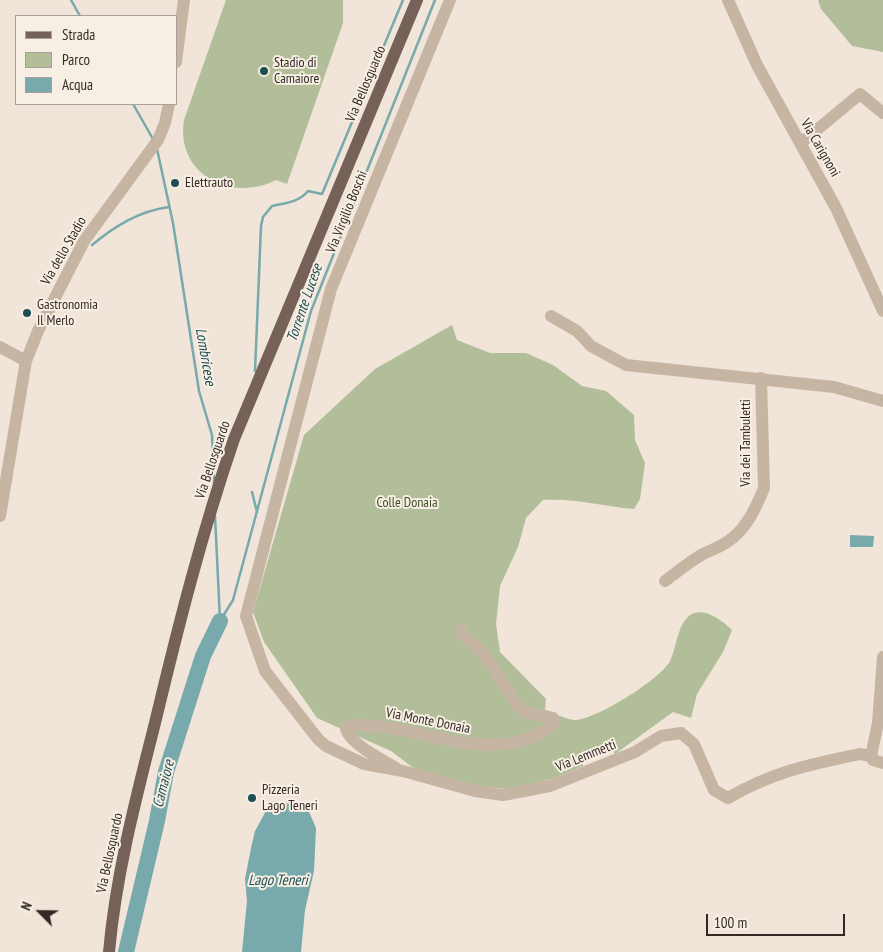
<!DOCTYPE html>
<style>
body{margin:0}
#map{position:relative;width:883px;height:952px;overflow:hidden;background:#f0e5d8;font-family:"PT Sans Narrow",sans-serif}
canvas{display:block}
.legend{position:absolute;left:15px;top:15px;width:162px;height:90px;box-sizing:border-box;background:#f8efe4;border:1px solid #a9a098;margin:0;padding:6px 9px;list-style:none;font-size:15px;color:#332a26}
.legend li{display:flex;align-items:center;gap:10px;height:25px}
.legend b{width:25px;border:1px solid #a9a098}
.north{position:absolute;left:15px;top:887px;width:50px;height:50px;-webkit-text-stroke:4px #f8efe4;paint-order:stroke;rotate:293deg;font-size:14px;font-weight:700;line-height:20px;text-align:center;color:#332a26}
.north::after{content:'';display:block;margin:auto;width:18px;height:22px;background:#332a26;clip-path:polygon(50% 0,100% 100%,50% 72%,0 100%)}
.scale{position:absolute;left:706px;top:914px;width:139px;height:22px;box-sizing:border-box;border:2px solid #332a26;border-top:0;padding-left:6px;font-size:15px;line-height:18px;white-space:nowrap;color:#332a26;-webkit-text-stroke:4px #f8efe4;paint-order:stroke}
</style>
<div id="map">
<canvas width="883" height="952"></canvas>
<ul class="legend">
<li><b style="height:6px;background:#756157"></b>Strada</li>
<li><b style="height:14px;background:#b1be99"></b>Parco</li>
<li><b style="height:14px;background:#78a9ac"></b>Acqua</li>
</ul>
<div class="north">N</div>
<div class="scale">100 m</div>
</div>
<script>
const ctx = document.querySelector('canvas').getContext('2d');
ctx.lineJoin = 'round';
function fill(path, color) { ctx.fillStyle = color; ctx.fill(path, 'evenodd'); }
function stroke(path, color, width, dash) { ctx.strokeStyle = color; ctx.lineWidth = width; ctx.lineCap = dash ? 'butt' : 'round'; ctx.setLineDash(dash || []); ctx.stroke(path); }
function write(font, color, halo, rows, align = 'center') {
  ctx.font = font + ' "PT Sans Narrow",sans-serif'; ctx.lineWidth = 4; ctx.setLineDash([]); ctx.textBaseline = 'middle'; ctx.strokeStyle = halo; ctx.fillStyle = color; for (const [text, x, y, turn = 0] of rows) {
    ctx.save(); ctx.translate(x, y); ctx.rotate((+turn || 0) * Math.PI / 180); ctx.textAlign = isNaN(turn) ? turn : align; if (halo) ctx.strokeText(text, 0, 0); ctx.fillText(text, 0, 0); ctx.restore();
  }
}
const green = new Path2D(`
 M226,0h117v23l-56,161 -11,-4c-45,23 -101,-6 -92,-60z
 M818,0h65v52l-31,-6 -31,-37z
 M452,325l5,15 33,13h36l27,12 29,21 24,5 28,24 1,25 10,23 -5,36 -6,10c-31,-3 -60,-11 -91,-9l-17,18 -8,29 -18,39 -4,38 4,28 46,47 -1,11c9,3 20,9 29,10 20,1 87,-41 96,-59 7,-14 7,-35 19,-45 13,-11 34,5 43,14l-9,22 -26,42 -6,24 -18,-6 -58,42 -5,-8 -30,8 3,12 -31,13 -43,10 -32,-3 -57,-13 -29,-22 -74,-33 -53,-76 -11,-30 51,-177 71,-66z`);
const water = new Path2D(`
 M850,535l24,1 -1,11h-23z
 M279,803l27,2 10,23 -2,43 -9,39 -4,42h-59l5,-51 -2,-22 6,-31 4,-17 11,-20z`);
const stream = new Path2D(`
 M71,0l9,16
 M133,104l20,35
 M157,149l16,74 26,168 13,44 2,48
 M92,245c23,-19 47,-34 77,-38
 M255,371l6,-145 2,-9 9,-11c14,-3 27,-4 36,-15l14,3 81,-194
 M252,492l5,20
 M215,516l5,104
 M220,621l13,-21 78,-289 124,-311`);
const river = new Path2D(`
 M126,952l31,-131 9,-49 37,-116 17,-35`);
const minor = new Path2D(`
 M450,0l-119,289 -85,327 19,55 53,68 8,7 38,18 39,7 72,20 28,4 47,-9 85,-34 26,-16 20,-3 13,11 20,46 14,8c47,-27 81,-33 132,-44l11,2 7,-33 5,-66
 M728,0l29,65 79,143 47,103
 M176,62l8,-62
 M801,143l59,-49 23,19
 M551,316l26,15 14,15 35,19 208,22 49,14
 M0,347l26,14
 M0,516l26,-155 12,-30 46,-90 74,-101 7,-17 4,-19
 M665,581c12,-9 24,-19 38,-27 8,-4 17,-7 24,-12 19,-12 29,-34 37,-54l-3,-110
 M871,756l2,4 10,3
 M396,768c-13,-8 -46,-24 -50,-39l3,-4c63,-3 124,37 185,11 9,-4 16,-7 21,-15l-2,-3 -20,-4 -10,-3 -6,-6 -34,-53 -21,-18v-4`);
const major = new Path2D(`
 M109,952c7,-78 27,-154 46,-229 23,-96 47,-191 79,-284l183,-439`);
const markers = [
 [264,71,5,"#1d4e53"],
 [175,183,5,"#1d4e53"],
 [27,313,5,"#1d4e53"],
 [252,798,5,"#1d4e53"]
];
const poiNames = [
 ["Stadio di",274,63],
 ["Camaiore",274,79],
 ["Elettrauto",185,183],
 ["Gastronomia",37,305],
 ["Il Merlo",37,321],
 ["Pizzeria",262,790],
 ["Lago Teneri",262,806]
];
const streetNames = [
 ["Via Bellosguardo",366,84,-67],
 ["Via Carignoni",820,148,60],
 ["Via Virgilio Boschi",347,212,-68],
 ["Via dello Stadio",64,251,-60],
 ["Via dei Tambuletti",746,443,-90],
 ["Via Bellosguardo",213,460,-71],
 ["Via Monte Donaia",428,721,11],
 ["Via Lemmetti",586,756,-22],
 ["Via Bellosguardo",110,853,-78]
];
const parkNames = [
 ["Colle Donaia",407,503]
];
const waterNames = [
 ["Torrente Lucese",305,303,-71],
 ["Lombricese",205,357,80],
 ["Camaiore",164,784,-76],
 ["Lago Teneri",278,881]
];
fill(green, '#b1be99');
fill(water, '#78a9ac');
stroke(stream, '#78a9ac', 2.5);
stroke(river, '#78a9ac', 16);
stroke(minor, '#c7b5a4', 12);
stroke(major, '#756157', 12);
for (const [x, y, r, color] of markers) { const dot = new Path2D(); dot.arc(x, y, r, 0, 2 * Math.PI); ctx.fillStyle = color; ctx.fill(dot); stroke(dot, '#f8efe4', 2); }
write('14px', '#332a26', '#f8efe4', poiNames, 'left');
write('14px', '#332a26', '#f8efe4', streetNames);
write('14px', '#42502a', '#f8efe4', parkNames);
write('italic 15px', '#1d4e53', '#f8efe4', waterNames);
</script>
